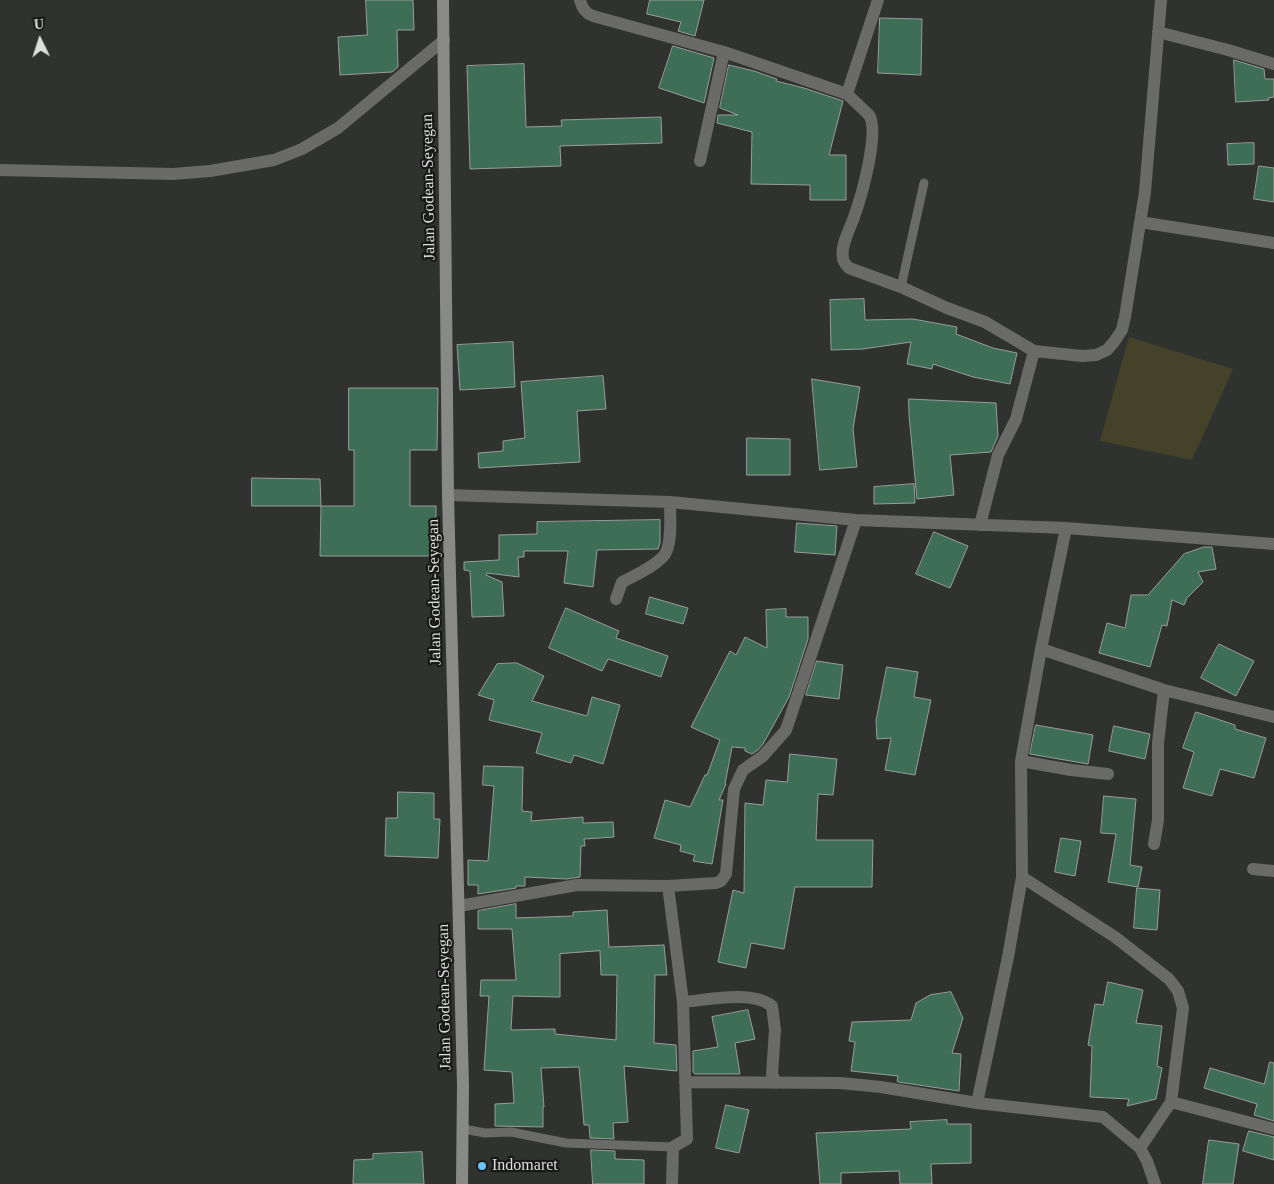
<!DOCTYPE html>
<style>
body{margin:0}
#map{position:relative;width:1274px;height:1184px;overflow:hidden;background:#2f322f;font-family:"Times New Roman",serif}
canvas{display:block}
.north{position:absolute;left:15px;top:15px;width:50px;height:50px;-webkit-text-stroke:4px #181918;paint-order:stroke;rotate:356deg;font-size:14px;font-weight:700;line-height:20px;text-align:center;color:#dddfdd}
.north::after{content:'';display:block;margin:auto;width:18px;height:22px;background:#dddfdd;clip-path:polygon(50% 0,100% 100%,50% 72%,0 100%)}
</style>
<div id="map">
<canvas width="1274" height="1184"></canvas>
<div class="north">U</div>
</div>
<script>
const ctx = document.querySelector('canvas').getContext('2d');
ctx.lineJoin = 'round';
function fill(path, color) { ctx.fillStyle = color; ctx.fill(path, 'evenodd'); }
function stroke(path, color, width, dash) { ctx.strokeStyle = color; ctx.lineWidth = width; ctx.lineCap = dash ? 'butt' : 'round'; ctx.setLineDash(dash || []); ctx.stroke(path); }
function write(font, color, halo, rows, align = 'center') {
  ctx.font = font + ' "Times New Roman",serif'; ctx.lineWidth = 4.5; ctx.setLineDash([]); ctx.textBaseline = 'middle'; ctx.strokeStyle = halo; ctx.fillStyle = color; for (const [text, x, y, turn = 0] of rows) {
    ctx.save(); ctx.translate(x, y); ctx.rotate((+turn || 0) * Math.PI / 180); ctx.textAlign = isNaN(turn) ? turn : align; if (halo) ctx.strokeText(text, 0, 0); ctx.fillText(text, 0, 0); ctx.restore();
  }
}
const green = new Path2D(`
 M1129,337l104,32 -41,91 -92,-19z`);
const building = new Path2D(`
 M366,0h47l1,30h-17l1,37 -6,5 -52,3 -2,-38 29,-2z
 M650,0h54l-9,36 -17,-5 3,-9 -34,-8z
 M880,18l42,1 -1,56 -43,-2z
 M673,46l41,12 -10,45 -45,-15z
 M1234,60l30,9 1,10h9v18l-6,1 1,2 -33,2z
 M524,64l2,63 36,-1 -1,-6 100,-3 1,26 -102,3 1,20 -91,3 -3,-103z
 M729,65l25,6 23,8 -1,2 28,7 39,13 -14,54h17v45h-36v-15l-59,-1 1,-52 -35,-9 1,-8h20l-18,-7z
 M1254,143v21l-26,1 -1,-21z
 M1259,166l15,2v34l-20,-3z
 M864,299l1,21 48,-1 44,8 -1,7 37,14 24,5 -7,31 -37,-7 -40,-13 -1,5 -25,-5 4,-22 -48,7 -32,1 -1,-50z
 M513,342l2,45 -55,3 -3,-45z
 M603,376l3,33 -29,2 3,51 -101,6 -1,-15 25,-2v-10l22,-3 -4,-56z
 M812,379l48,8 -7,42 4,38 -37,3z
 M349,388h89l-1,62h-27v56h26v50h-116l1,-50h33v-56h-5z
 M909,399l87,4 2,33 -7,16 -41,3 4,40 -37,4 -8,-84z
 M747,438l43,1v36h-43z
 M252,478l68,1 1,27h-69z
 M914,484l1,19 -41,1v-17z
 M660,520v23l-2,6 -61,1 -4,37 -29,-4 4,-32h-44v6h-6l1,20 -32,-4 -1,2 16,7 2,34 -32,1 -2,-46 -6,-1v-8l35,-2v-25l38,-1v-12z
 M797,523l40,3 -2,29 -40,-3z
 M934,532l34,14 -18,42 -34,-14z
 M1204,547h8l4,22 -18,3 5,10 -16,16 -3,7 -12,-5 -5,26 -5,-1 -12,42 -51,-14 8,-30 18,5 6,-33h17l36,-41z
 M650,597l38,11 -5,16 -37,-10z
 M566,608l53,23 -3,7 52,18 -7,21 -53,-18 -6,12 -53,-23z
 M786,609v8h22v22l-19,58 -26,47 -5,6 -6,4 -7,-3v-3l-13,-1 -7,37h1l-7,16h4l-11,64 -19,-3 2,-6 -15,-4 1,-6 -27,-7 11,-38 25,7 15,-32h2l13,-35 -29,-13 39,-76 6,4 9,-18 22,11 -1,-38z
 M1219,644l35,17 -18,35 -35,-18z
 M817,661l26,4 -4,34 -33,-4z
 M517,663l27,13 -12,25 55,15 5,-19 28,8 -17,59 -29,-9 -3,8 -35,-10 6,-20 -53,-13 5,-20 -16,-5 19,-31z
 M887,667l31,5 -4,25 17,3 -16,75 -30,-5 6,-32 -14,1 -1,-18z
 M1196,712l39,13v4l31,9 -12,40 -34,-9 -8,27 -29,-8 11,-36 -11,-4z
 M1036,725l57,10 -5,29 -58,-10z
 M1114,726l36,8 -5,25 -36,-8z
 M790,754l47,5 -4,36 -15,-1 -2,46h57l-1,47h-77l-11,62 -33,-6 -5,25 -28,-6 15,-72 11,3 1,-90 18,2 3,-25 21,2z
 M484,766l39,1 -1,44 10,1 -1,9 52,-4v6l30,-1 1,15 -30,2 1,7h-4l-1,31 -13,2 -42,-2v9h-9v2l-38,6v-9h-10v-25l20,1 6,-75 -11,-1z
 M398,792l36,1v26h6l-2,39 -53,-2 1,-38h11z
 M1104,796l32,3 -6,66 12,2 -4,20 -30,-5 8,-48 -15,-1z
 M1061,838l20,3 -6,35 -20,-4z
 M1137,888l23,2 -3,40 -23,-2z
 M516,904v14l57,-2v-4l34,-2 2,37 55,-2 3,30h-12l-1,68 22,2 1,26 -53,-5 4,56 -15,1 1,16 -24,-1 -1,-13h-5l-5,-58 -38,1 3,39h-1v20l-48,-1v-22l19,-1 -2,-31 -28,-2 5,-74h-9l1,-16h35l-4,-51h-34v-18zM600,951l1,24h16l-1,65 -61,-6v-5l-44,1 2,-34 47,1v-43z
 M1108,982l35,8 -7,33 26,3 -5,40 5,2 -6,31 -29,7 2,-7 -39,-2 2,-51 -4,-1 7,-41 8,1z
 M951,992l12,26 -11,35 9,1 -2,37 -61,-9 -1,-1 1,-5 -47,-5 4,-29 -6,-1 3,-19 59,-2 5,-17 14,-8z
 M748,1010l7,29 -20,4 5,31h-45l-2,-2v-21l25,-4 -6,-30z
 M1270,1062l4,1v58l-20,-6 3,-11 -53,-16 6,-20 54,16z
 M726,1105l23,5 -10,43 -23,-5z
 M947,1120v4h24v39l-40,1 1,20h-32l-1,-13 -58,2v11h-21l-4,-51 95,-4 -1,-7z
 M1249,1131l25,6v23l-31,-9z
 M1209,1140l30,4 -6,40h-30z
 M591,1150l24,1v8l29,1v24h-51z
 M422,1152l2,32h-71l1,-24 19,-1v-5z`);
const service = new Path2D(`
 M901,287l23,-104
 M463,1129l22,4 26,-1 55,11 107,4`);
const minor = new Path2D(`
 M580,0c2,8 5,13 13,16l131,36 123,42 22,21c11,17 -8,83 -15,102 -4,12 -14,29 -11,41 0,4 3,7 6,10l52,19 46,21 38,14 49,29 48,5 14,-1 11,-5 7,-8 8,-12 3,-13 20,-125 16,-192
 M1158,32l70,18 46,14
 M847,94l31,-94
 M700,161l24,-109
 M0,170l173,4 37,-3 64,-11 28,-11 36,-21 106,-88
 M1140,222l134,21
 M448,495l222,7 186,18 210,8 208,16
 M980,525l18,-70 18,-36 18,-68
 M616,599l6,-17c12,-6 41,-19 45,-32 5,-14 3,-33 3,-48
 M1041,649l123,41 110,27
 M1021,761l50,9 37,4
 M1154,844l4,-24v-77l6,-53
 M1253,869l21,2
 M1022,877l93,60 54,42 9,12 5,17 -12,94 103,27
 M459,906l118,-21 91,1
 M683,1002c25,-2 69,-12 89,4l3,24 -3,44 4,9
 M685,1082l155,1 41,4 96,16 126,14 37,31 7,13 8,23
 M977,1103l31,-146 14,-80 -1,-116 20,-112 25,-121
 M1140,1148l31,-46
 M672,1184l1,-37 14,-8 -4,-137 -15,-116 48,-3 5,-2 5,-7 8,-85 9,-19 20,-14 23,-26 70,-210`);
const secondary = new Path2D(`
 M443,0l5,495 15,590 -1,99`);
const markers = [
 [482,1166,5,"#6bc3f2"]
];
const streetNames = [
 ["Jalan Godean-Seyegan",429,187,-91],
 ["Jalan Godean-Seyegan",435,592,-91],
 ["Jalan Godean-Seyegan",445,997,-91]
];
const poiNames = [
 ["Indomaret",492,1166]
];
fill(green, '#444329');
fill(building, '#3e6f56');
stroke(building, '#989d9a', 1);
stroke(service, '#6a6a68', 9);
stroke(minor, '#6a6a68', 12);
stroke(secondary, '#898a87', 12);
for (const [x, y, r, color] of markers) { const dot = new Path2D(); dot.arc(x, y, r, 0, 2 * Math.PI); ctx.fillStyle = color; ctx.fill(dot); stroke(dot, '#181918', 2); }
write('16px', '#dddfdd', '#181918', streetNames);
write('16px', '#dddfdd', '#181918', poiNames, 'left');
</script>
